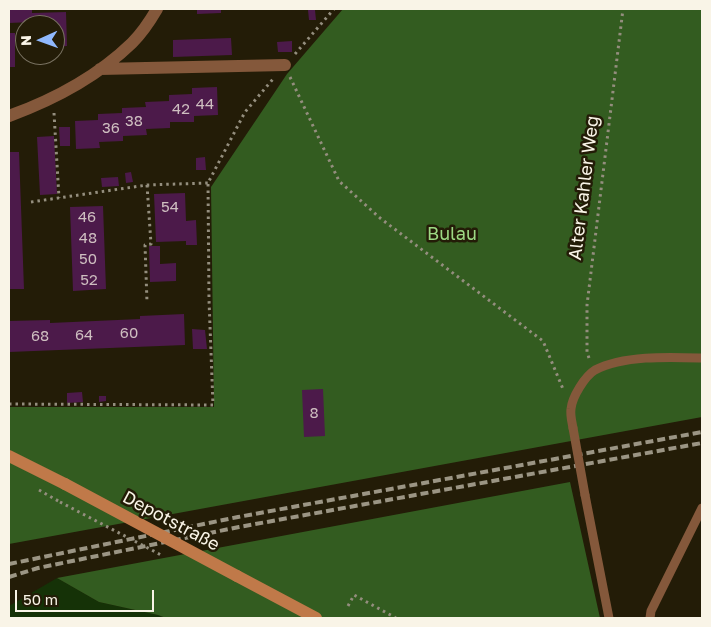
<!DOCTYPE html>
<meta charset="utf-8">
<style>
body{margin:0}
#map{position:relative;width:711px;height:627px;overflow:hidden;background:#231c07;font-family:"Golos Text",sans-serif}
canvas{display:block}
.frame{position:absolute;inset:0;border:10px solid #f9f4e7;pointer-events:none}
.north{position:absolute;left:15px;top:15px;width:50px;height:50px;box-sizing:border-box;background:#231c07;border:1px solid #797261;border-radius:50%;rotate:268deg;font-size:14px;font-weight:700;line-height:20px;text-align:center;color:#f9f4e7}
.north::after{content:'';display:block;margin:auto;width:18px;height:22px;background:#8fb8fd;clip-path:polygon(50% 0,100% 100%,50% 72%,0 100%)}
.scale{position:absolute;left:15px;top:590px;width:139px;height:22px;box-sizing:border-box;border:2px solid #f9f4e7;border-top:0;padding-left:6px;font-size:15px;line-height:18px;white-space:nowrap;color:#f9f4e7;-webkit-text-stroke:4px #231c07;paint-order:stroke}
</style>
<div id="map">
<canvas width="711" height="627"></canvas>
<div class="frame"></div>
<div class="north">N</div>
<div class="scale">50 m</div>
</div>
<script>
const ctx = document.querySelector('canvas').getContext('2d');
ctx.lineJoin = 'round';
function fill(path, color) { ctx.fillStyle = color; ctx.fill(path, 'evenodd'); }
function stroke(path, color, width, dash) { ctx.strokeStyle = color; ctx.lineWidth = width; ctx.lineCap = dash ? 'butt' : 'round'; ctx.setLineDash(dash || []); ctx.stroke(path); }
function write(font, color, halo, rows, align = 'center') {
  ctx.font = font + ' "Golos Text",sans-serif'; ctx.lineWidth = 5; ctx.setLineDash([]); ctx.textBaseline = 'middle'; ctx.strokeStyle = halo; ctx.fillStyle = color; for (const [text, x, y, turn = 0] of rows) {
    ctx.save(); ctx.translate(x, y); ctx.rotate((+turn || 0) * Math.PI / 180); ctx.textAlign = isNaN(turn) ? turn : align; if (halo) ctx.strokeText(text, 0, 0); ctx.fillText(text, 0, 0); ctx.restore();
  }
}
const green = new Path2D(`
 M57,578l42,24 59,13 8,3h-157v-12z`);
const forest = new Path2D(`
 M343,9h359v408l-693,127v-137h205l-3,-220 76,-113z
 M570,482l30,136h-434l-8,-3 -59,-13 -42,-24z`);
const building = new Path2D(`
 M9,9h23v4l34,-1 1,34 -12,1v-22h-22l-1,-3 -23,1z
 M197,9h24v4l-24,1z
 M308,10h7l1,10h-7z
 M9,33h6v34h-6z
 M231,38l1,17 -59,2v-17z
 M292,41v11h-14l-1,-10z
 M217,87l1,28 -24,1v6h-24v6l-24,1 1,6 -24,1v5l-24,1 1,6 -24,1 -1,-28 23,-1v-6l24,-1v-5l24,-1 -1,-5 24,-1v-6l23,-1v-6z
 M59,127h11v19h-10z
 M54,136l3,58 -17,1 -3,-58z
 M9,152h10l5,137h-15z
 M205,157l1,13h-10v-12z
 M131,172l2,10 -7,1 -1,-10z
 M118,177l1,9 -17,1 -1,-9z
 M185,193l1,28 10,-1 1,25h-11v-4l-30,1 -2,-48z
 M103,206l3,83 -33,2 -3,-84z
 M149,246h11v18l16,-1v18l-26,1z
 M184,314l1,31 -176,7v-31l41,-1v3l90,-4v-3z
 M192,329l13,1 2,19h-14z
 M323,389l2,47 -21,1 -2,-47z
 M82,392l1,10 -16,1v-10z
 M99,396h7v5l-7,1z`);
const path = new Path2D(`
 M295,54l39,-45
 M290,77l49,104 41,37 163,123 20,48
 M54,113l5,85
 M147,185l4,59 -6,1 2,57
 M31,202l116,-17 61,-2
 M589,358l-2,-6v-47l36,-296
 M9,404l204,1 -4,-105 -1,-117 37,-71 28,-33
 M39,490l21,12
 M348,606l6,-11 42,23`);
const lane = new Path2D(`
 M573,428c-1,-6 -3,-13 -2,-19 1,-12 14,-33 24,-39 29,-15 75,-13 107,-12
 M585,495l24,123
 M650,618l1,-7 51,-103`);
const street = new Path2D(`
 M100,69l185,-4
 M9,116c44,-16 89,-40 123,-73 10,-10 18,-22 25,-34`);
const secondary = new Path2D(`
 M9,456l56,28
 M237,576l79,42`);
const rail = new Path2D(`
 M9,564l229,-47 464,-85
 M9,577l29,-9 201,-41 463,-84`);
const pathBridge = new Path2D(`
 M60,502l103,54`);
const laneBridge = new Path2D(`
 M573,428l12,67`);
const secondaryBridge = new Path2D(`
 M65,484l172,92`);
const numberNames = [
 ["44",205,104],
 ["42",181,109],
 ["38",134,121],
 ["36",111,128],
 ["54",170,207],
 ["46",87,217],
 ["48",88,238],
 ["50",88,259],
 ["52",89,280],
 ["60",129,333],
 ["64",84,335],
 ["68",40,336],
 ["8",314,413]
];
const streetNames = [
 ["Alter Kahler Weg",584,188,-83],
 ["Depotstraße",171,521,28]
];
const parkNames = [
 ["Bulau",452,234]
];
fill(green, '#153207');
fill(forest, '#335c20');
fill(building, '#4c1a4a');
stroke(path, '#948e7e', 3, [2.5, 4]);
stroke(lane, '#84583b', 9);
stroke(street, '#84583b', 12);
stroke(secondary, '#c07949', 12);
stroke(rail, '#9b9584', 4, [8, 4]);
stroke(pathBridge, '#948e7e', 3, [2.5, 4]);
stroke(laneBridge, '#84583b', 9);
stroke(secondaryBridge, '#c07949', 12);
write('15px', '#cebec0', null, numberNames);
write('18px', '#f9f4e7', '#231c07', streetNames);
write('18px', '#9dd983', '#231c07', parkNames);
</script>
